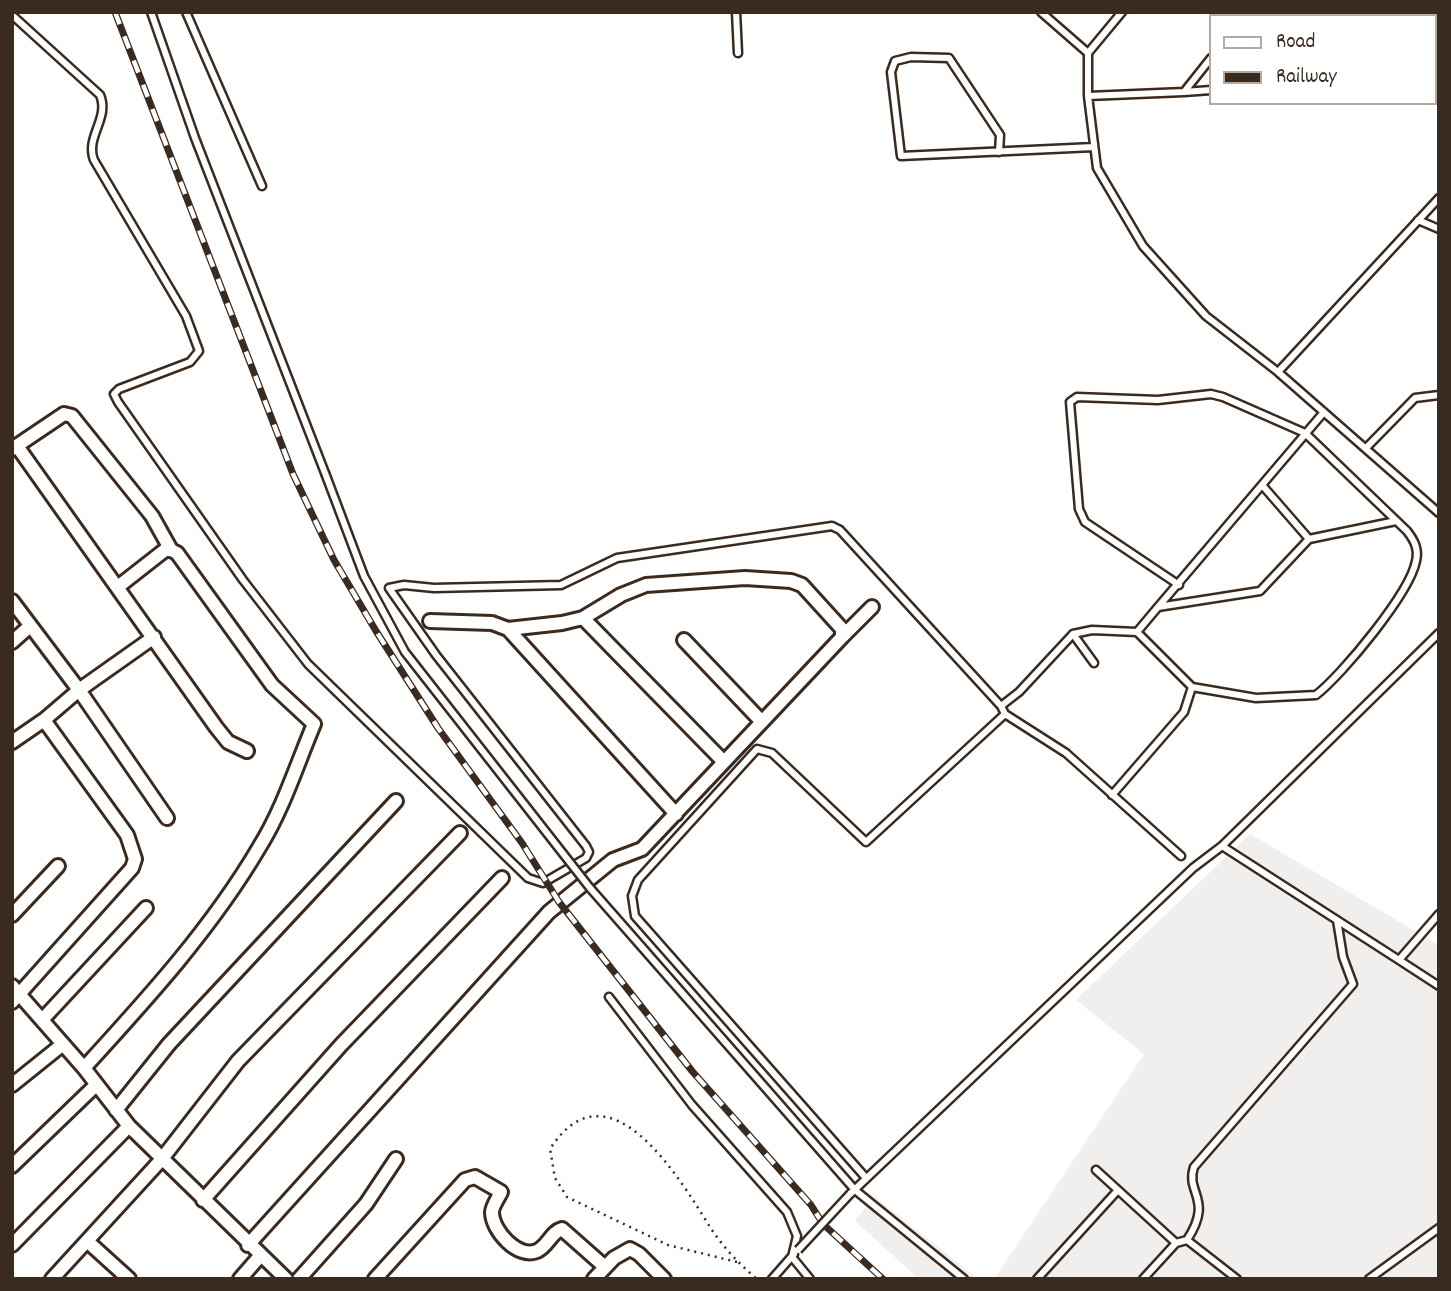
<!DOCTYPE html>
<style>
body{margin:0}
#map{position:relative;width:1451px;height:1291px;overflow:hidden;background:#fff;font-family:Dekko,sans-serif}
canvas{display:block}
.frame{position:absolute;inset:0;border:14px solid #3b2a1e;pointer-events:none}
.legend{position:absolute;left:1209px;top:14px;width:228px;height:91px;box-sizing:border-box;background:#fff;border:2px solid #b1aaa5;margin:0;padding:9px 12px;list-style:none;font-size:21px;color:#3b2a1e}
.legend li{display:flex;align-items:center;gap:14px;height:35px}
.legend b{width:35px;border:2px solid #b1aaa5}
</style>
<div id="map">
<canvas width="1451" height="1291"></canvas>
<div class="frame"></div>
<ul class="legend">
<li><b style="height:9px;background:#fff"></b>Road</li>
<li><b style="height:9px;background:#3b2a1e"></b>Railway</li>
</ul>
</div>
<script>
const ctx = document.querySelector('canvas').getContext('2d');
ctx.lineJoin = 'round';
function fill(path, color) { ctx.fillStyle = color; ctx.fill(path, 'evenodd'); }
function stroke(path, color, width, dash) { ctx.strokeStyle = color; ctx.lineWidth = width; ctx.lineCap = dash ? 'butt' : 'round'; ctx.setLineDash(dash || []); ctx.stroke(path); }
const built = new Path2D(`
 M1250,834l189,111v334h-445l150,-225 -68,-54z
 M874,1196l104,83h-59l-64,-58z`);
const path = new Path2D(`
 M737,1262l-69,-17 -101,-48 -12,-19 -5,-29c58,-90 129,28 160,78 13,20 29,37 47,52`);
const lane = new Path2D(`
 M151,12l44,126 130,335
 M186,12l76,174
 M736,12l2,41
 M1041,12l47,41v43l9,72 46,78 63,70 72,56 161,141
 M12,15l88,80c10,23 -15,42 -6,65l92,156 13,35 -9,11 -71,27 -5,5 4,8 125,178 65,84 220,214 15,5 43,-25 3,-6 -3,-6 -150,-191 -47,-67 15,-3 30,3 127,-3 56,-27 215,-32 8,4 161,176
 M1300,16l30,-4
 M1088,53l34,-41
 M1184,92l27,-2
 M1088,96l96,-4 27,-34
 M999,152l1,-17 -51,-77 -38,-1 -16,4 -4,11 10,84 193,-9
 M1418,220l21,9
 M1278,372l161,-174
 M1366,448l49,-50 24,-3
 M1262,485l47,54 -49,52 -102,16 166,-195
 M1309,539l87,-18
 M1158,607l-21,25 55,55 64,11 60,-3c26,-20 94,-102 100,-134 3,-12 -2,-21 -9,-30l-102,-98 -82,-36 -12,-3 -53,6 -81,-3 -7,5 9,107 6,13 94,63
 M1073,634l19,-4 45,2
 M1094,663l-21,-29 -54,58 -18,14 4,8 61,39 115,103
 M1112,795l72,-83 8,-25
 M1222,846l177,114 40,-46
 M590,888l265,302 109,89
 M1399,960l40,26
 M609,997l83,108 95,107 10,24 -5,21 18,22
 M1096,1170l80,73
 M866,1178l-231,-262 -3,-20 6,-16 119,-131 15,4 94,89 139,-128
 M850,1194l343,-326 29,-22 217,-213
 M1187,1240c27,-41 -2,-47 7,-73l159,-183 -10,-27 -6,-37
 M772,1279l22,-25
 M1037,1279l81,-89
 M1143,1279l33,-36 11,-3 50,39
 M1369,1279l70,-51`);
const street = new Path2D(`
 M17,446l199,281 12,15 19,9
 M12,449l52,-35 8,2 80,100 19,34 6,3 95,132 42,39c-17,40 -31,85 -54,122 -48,82 -113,153 -176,222
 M119,586l46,-36h6
 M12,601l67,89 88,128
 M583,618l141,144
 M508,629l168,185
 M842,637l30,-30
 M684,640l78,82
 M12,642l18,-16
 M12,742l32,-22 35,-30 75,-53
 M12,915l46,-49
 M12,986l72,82 45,58 157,153
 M12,1002l120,-134 3,-9 -8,-24 -83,-115
 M42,1020l104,-112
 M12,1085l51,-41
 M116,1110l53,-66 227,-243
 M12,1166l84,-81
 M203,1200l138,-155 161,-167
 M87,1241l42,38
 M12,1245l117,-119
 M248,1245l301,-333 64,-52 29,-11 200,-212v-8l-40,-44 -11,-4 -46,-3 -99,7 -25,10 -38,23 -21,5 -54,6 -16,-6 -62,-2
 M52,1279l109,-119 77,-99 222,-228
 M240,1279l20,-23
 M299,1279l67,-75 30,-45
 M375,1279l90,-99 10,-3 26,15c-3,6 -9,15 -9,20 0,19 26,47 45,39 11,-5 14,-19 25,-22l43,38
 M594,1279l20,-21 16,-9 9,5 25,25`);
const rail = new Path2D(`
 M115,12l178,462 41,86 42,71 62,97 84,115 37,59 133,169 119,134 12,19 60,55`);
const laneBridge = new Path2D(`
 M325,473l39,103 41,76 185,236
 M798,1250l52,-56`);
fill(built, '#f1efee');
stroke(lane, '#3b2a1e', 11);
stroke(street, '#3b2a1e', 18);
stroke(path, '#3b2a1e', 2.5, [2, 5]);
stroke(lane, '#fff', 6);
stroke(street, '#fff', 12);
stroke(rail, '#3b2a1e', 7);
stroke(rail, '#fff', 4.5, [13]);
stroke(laneBridge, '#3b2a1e', 11, []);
stroke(laneBridge, '#fff', 6);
</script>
